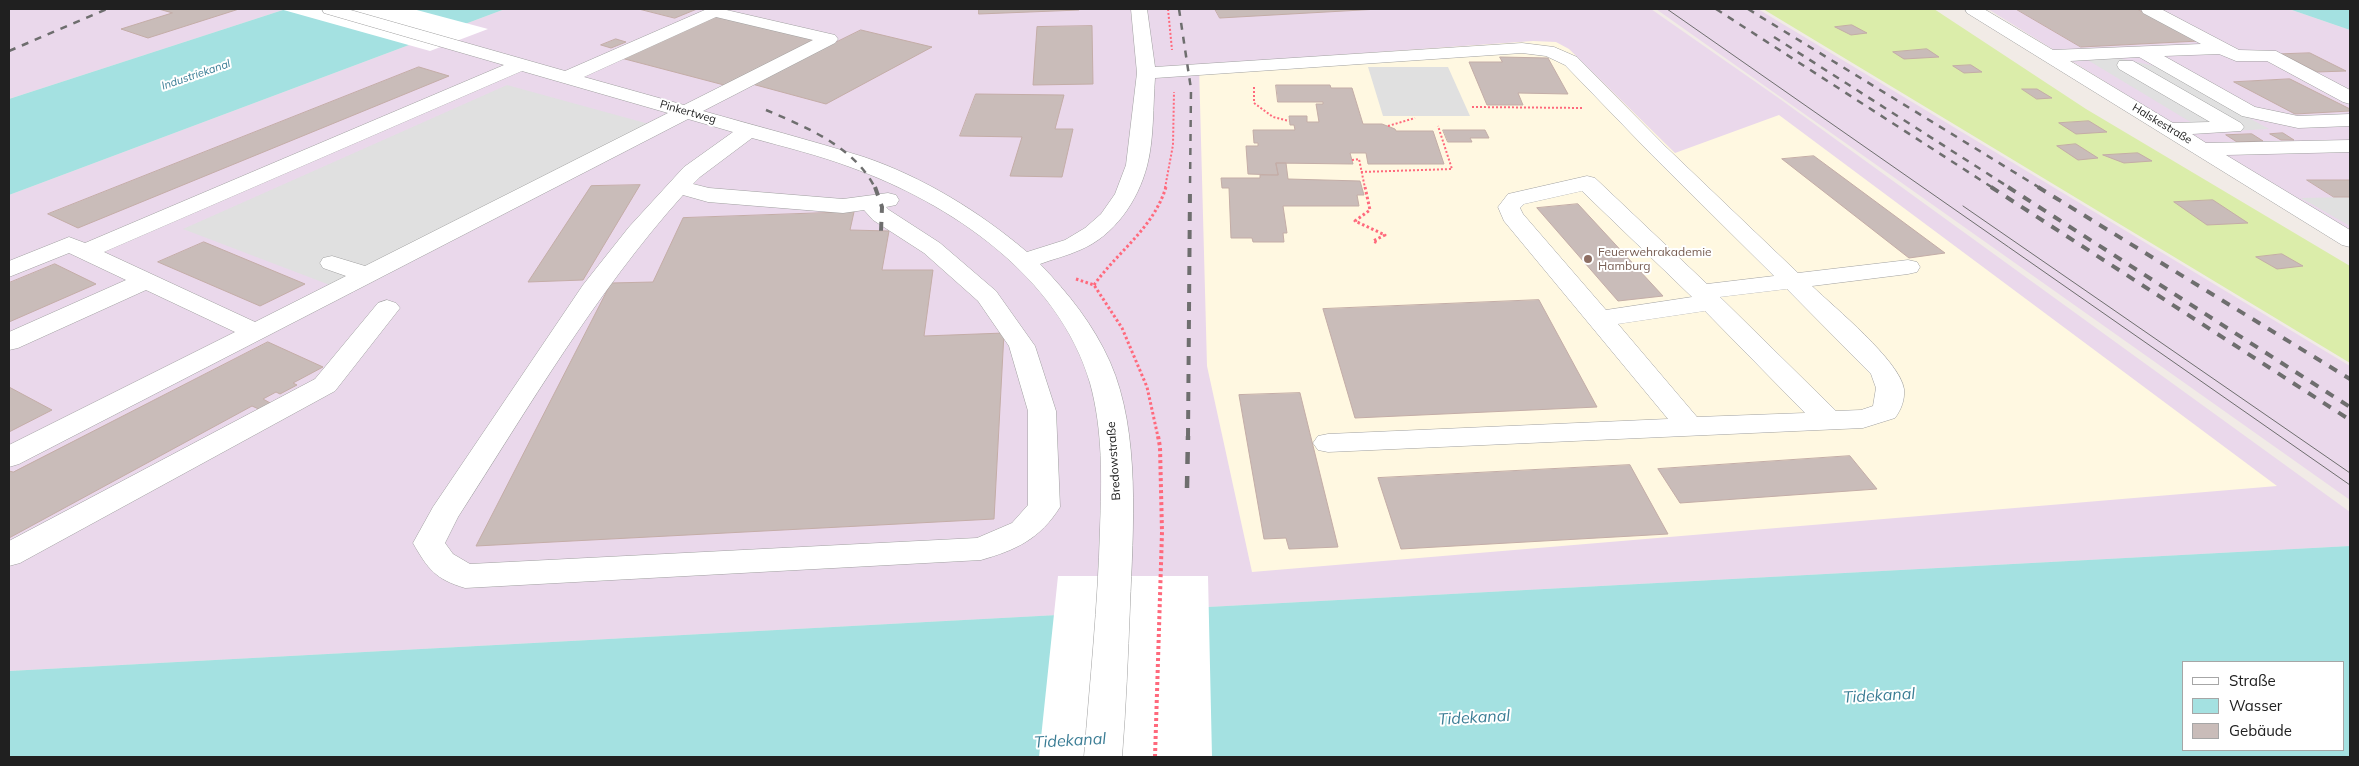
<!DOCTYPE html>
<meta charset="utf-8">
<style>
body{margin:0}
#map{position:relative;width:2359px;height:766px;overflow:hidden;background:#f1ebe6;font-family:Mulish,sans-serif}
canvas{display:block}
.frame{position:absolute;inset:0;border:10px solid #202020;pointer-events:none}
.legend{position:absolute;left:2182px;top:661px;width:162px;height:90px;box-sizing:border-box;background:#fff;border:1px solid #a6a6a6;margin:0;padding:6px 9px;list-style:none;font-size:15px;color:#202020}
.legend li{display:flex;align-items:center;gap:10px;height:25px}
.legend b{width:25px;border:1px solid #a6a6a6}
</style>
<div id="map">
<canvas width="2359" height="766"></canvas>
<div class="frame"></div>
<ul class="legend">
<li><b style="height:6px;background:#fff"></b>Straße</li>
<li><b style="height:14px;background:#a4e1e1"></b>Wasser</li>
<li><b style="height:14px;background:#c9bcb9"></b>Gebäude</li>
</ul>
</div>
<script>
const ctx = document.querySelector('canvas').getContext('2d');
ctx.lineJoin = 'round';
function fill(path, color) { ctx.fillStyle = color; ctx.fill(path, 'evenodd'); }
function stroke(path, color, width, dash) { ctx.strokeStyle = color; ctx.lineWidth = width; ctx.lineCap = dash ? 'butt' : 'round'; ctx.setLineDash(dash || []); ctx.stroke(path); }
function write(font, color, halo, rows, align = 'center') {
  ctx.font = font + ' Mulish,sans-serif'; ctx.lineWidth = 4; ctx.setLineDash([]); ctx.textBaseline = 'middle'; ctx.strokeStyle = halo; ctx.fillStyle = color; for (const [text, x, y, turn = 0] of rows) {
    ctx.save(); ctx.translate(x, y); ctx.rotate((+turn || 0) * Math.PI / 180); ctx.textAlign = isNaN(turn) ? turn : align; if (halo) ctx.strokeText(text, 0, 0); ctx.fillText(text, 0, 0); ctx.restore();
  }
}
const industrial = new Path2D(`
 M9,9h277l-277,90z
 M505,9h1146l129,90 570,413v34l-2341,125v-476z
 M1656,9h102l592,357v134z
 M1988,9h301l61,21v204z`);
const education = new Path2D(`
 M1533,41l23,1 13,7 106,104 104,-38 498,371 -1025,86 -45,-206 -8,-301z`);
const grass = new Path2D(`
 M1763,9h171l152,100 264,157v97z`);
const parking = new Path2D(`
 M2086,59h36l33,7 114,63 -62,3z
 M1368,67h80l22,49h-87z
 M507,85l142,39 -314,163 -152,-58z
 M2350,197v29l-49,-28z`);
const water = new Path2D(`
 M286,9h219l-496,186v-96z
 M2289,9h61v21z
 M2350,546v211h-2341v-86zM2183,662h160v88h-160z`);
const pier = new Path2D(`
 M280,9h133l75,20 -58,22z
 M1058,576h150l4,181h-173z`);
const building = new Path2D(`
 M159,9h80l-91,29 -27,-9 51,-16z
 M639,9h58l-22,9z
 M979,9h100v1l-100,4z
 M1215,9h164l-159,9z
 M2016,9h121l62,32 -118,6z
 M716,15l99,24 -91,46 -103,-27z
 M1852,25l15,8 -16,2 -16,-8z
 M1092,26l1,58 -60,1 4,-58z
 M861,30l71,17 -106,57 -74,-20z
 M616,39l10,3 -15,6 -10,-3z
 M1927,49l12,8 -35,2 -11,-7z
 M2310,53l36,18 -29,1 -35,-18z
 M1500,57l48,1 20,36 -50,-1 5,12h-36l-18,-43h33z
 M1971,65l11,7 -18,1 -11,-7z
 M419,67l30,9 -371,152 -30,-14z
 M2290,79l60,30v2l-55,3 -61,-32z
 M1276,85h54l1,3h21l11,36h19l13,5 1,2h37l11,33h-76l-2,-11h-16l3,11 -77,-1 2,12 -30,-1 -2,-28h12v-3h-4l-1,-13h42l-1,-5h-4l-1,-9h18v6h12l-3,-18h7v-2h-45z
 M2022,89h15l15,9 -15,1z
 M976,94l88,1 -9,34h18l-11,48 -52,-1 12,-39 -62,-1z
 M2089,121l18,11 -31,2 -17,-11z
 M1443,130h42l4,8h-19l2,4h-24z
 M2283,133l11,7h-13l-11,-6z
 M2252,134l11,7 -26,1 -11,-7z
 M2076,144l22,14 -20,2 -21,-14z
 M2138,153l14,8 -28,2 -21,-8z
 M1814,156l131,97 -36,5 -127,-99z
 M1276,163h10l2,16 72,2 4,14h-7l2,11h-76l4,27h-4l1,9h-31l-1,-4h-21l-2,-50h-7l-1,-10h39v-3h18z
 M2307,180h43v17h-16z
 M640,185l-57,95 -55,2 63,-96z
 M2213,200l35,23 -41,2 -33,-23z
 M1578,204l85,92 -45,5 -81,-93z
 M854,212l-4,18 39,1 -7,39h51l-9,66 80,-3 -10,186 -518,27 135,-263 42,-1 30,-64z
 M204,242l101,42 -45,22 -102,-44z
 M2282,254l21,12 -26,3 -21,-12z
 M55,264l41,20 -87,38v-39z
 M1539,300l58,107 -242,11 -32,-109z
 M268,342l55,25 -30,16 4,2 -17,9 -4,-2 -13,7 9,5 -11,6 -9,-4 -243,132v-67l4,1z
 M9,387l43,23 -43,22z
 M1300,393l38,154 -49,2 -3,-11 -22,1 -25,-144z
 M1850,456l27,33 -197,14 -22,-34z
 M1630,465l38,69 -267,15 -23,-71z`);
const pathFar2 = new Path2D(`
 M1168,9l4,41
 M1254,87v16l19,14 16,4
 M1472,107l112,1
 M1388,126l27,-8
 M1352,160l7,-1 6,29
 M1361,172l91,-3 -14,-43
 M1165,188l8,-43 1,-53`);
const pathFar1 = new Path2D(`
 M1365,187l5,23 -15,11 30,14 -12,6 5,2
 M1076,279l18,6 28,43 25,59 11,50
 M1094,285c24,-34 59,-56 72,-98`);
const path = new Path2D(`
 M1155,757l7,-225 -2,-85 -2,-11`);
const minor = new Path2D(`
 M322,9h25l218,62 142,-62h15l113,26 3,4 -3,4 -132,68c53,15 107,29 161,46 59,20 116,55 163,95l38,-12 20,-12 16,-14 14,-20 11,-29 11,-92 -6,-64h16l8,58 367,-24 32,4 23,10 89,90 132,126 110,-13 9,2 3,5 -3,5 -9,2 -96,12c22,21 88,75 92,103 1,11 -3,21 -9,29l-32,10 -535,24 -10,-2 -5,-7 5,-7 10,-2 340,-15 -164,-198 -6,-14 10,-13 79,-18 8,2 112,106 67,-8 -122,-121 -87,-90 -19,-9 -24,-3 -367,25c-2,26 -1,63 -8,88 -9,35 -33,70 -67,84 -13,6 -27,9 -40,14 29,30 53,60 70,98 31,70 23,168 20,244 -2,50 -4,101 -8,151h-38c6,-76 14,-152 16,-228 2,-48 3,-99 -10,-146 -31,-107 -140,-180 -240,-216 -32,-12 -65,-20 -98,-29l-52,39 -7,7 16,4 134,11 45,-6 8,2 3,5 -3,5 -10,2 3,3 51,33 56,48 39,55 21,65 4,96c-20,32 -44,43 -79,53l-516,28c-30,-9 -37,-19 -52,-45l20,-36 150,-222 46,-58 55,-60 49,-35 -45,-13 -669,345 -10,3v-22l226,-113 -89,-42 -128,58 -9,2v-18l117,-52 -57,-27 -60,24v-16l60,-24 16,6 419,-178 -180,-52zM716,17l97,23 -129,65 -100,-28zM522,71l146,42 -303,153 -33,-10 -9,2 -3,5 3,5 23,8 -91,46 -151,-70zM1582,191l110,106 -86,13 -83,-96 -3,-6 4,-4zM683,195l25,7 135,11 21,-3 9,10 51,33 54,48 31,45 19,65v94l-16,18 -35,15 -507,26 -17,-10 -8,-11 13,-26c71,-110 137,-224 225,-322zM1787,289l84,85 5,14 -3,18 -12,4 -25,1 -116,-114zM1705,311l100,102 -108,4 -79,-93z
 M1965,9h19l69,41 148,-6 -58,-31 -2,-4h20l78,41 37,1 74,39v14l-7,-2 -76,-41h-31l-17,-7 -55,2 91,51 43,9 52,-2v12l-52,2 -56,-12 -103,-59 -69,4 103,62 37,-1 -91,-53 -2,-4 2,-4h14l108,62 3,4 -3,4 -49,3 14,9 144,-3v12l-124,3 124,75v17l-8,-2 -375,-232z
 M387,300l9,3 4,5 -65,83 -315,172 -11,3v-25l306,-162 63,-76z`);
const tram = new Path2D(`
 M1667,9l683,476
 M1963,206l387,267`);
const railFar2 = new Path2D(`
 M1179,9l12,80 -1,99
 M1716,9l277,179
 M1748,9l292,179
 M1774,37l236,151
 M9,51l98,-42
 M766,110c40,17 89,37 109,78`);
const railFar1 = new Path2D(`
 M875,187l7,20 -1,24
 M1991,187l359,233
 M2008,187l342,220
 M2038,187l312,192
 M1188,437l2,-250`);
const rail = new Path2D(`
 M1187,488l1,-52`);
const markers = [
 [1588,259,5,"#8d6e63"]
];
const farWaternames = [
 ["Industriekanal",196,75,-19]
];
const farStreetnames = [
 ["Pinkertweg",688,112,16],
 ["Halskestraße",2162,124,31]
];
const educationNames = [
 ["Feuerwehrakademie",1598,252],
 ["Hamburg",1598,266]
];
const streetNames = [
 ["Bredowstraße",1114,461,-94]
];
const nearWaternames = [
 ["Tidekanal",1879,696,-3],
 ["Tidekanal",1474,718,-3],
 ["Tidekanal",1070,741,-3]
];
fill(industrial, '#ead8eb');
fill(education, '#fff8e1');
fill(grass, '#dbedaa');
fill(parking, '#e0e0e0');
fill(water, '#a4e1e1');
fill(pier, '#fff');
fill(building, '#c9bcb9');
stroke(building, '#c4ada7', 1);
stroke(minor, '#a1a1a1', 1);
stroke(pathFar2, '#ff697c', 2, [2, 2]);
stroke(pathFar1, '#ff697c', 3, [2.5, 2.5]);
stroke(path, '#ff697c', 4, [3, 3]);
fill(minor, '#fff');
stroke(tram, '#6e6e6e', 1);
stroke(railFar2, '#6e6e6e', 2.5, [7, 7]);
stroke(railFar1, '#6e6e6e', 4, [9, 9]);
stroke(rail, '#6e6e6e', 4.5, [12, 12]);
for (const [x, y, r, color] of markers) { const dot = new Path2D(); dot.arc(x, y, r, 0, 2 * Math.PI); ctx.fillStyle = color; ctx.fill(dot); stroke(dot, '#fff', 2); }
write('italic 11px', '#3b7d95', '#fff', farWaternames);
write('11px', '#202020', '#fff', farStreetnames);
write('12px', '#785e54', '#fff', educationNames, 'left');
write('12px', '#202020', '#fff', streetNames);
write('italic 16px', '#3b7d95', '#fff', nearWaternames);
</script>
